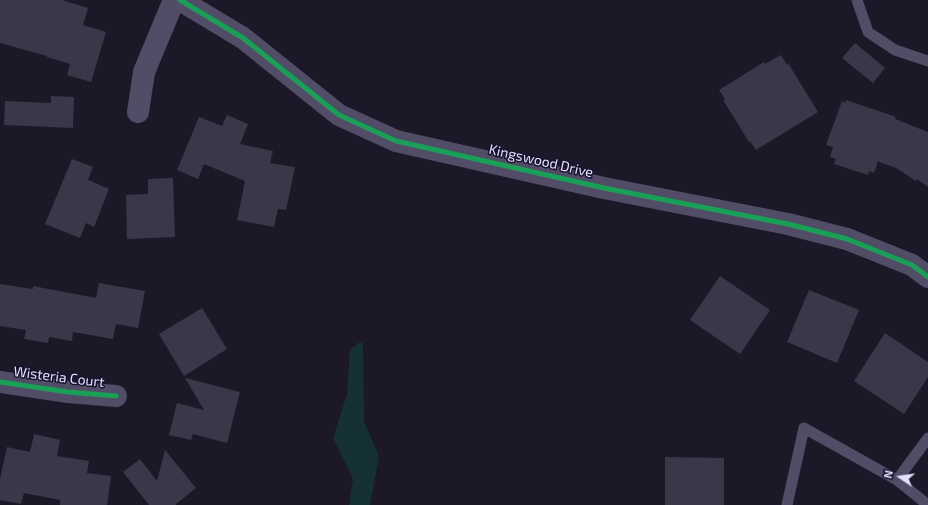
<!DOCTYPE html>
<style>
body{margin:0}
#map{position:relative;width:928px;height:505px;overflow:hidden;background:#1c1827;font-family:"Exo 2",sans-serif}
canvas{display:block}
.north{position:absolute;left:880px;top:457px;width:40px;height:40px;-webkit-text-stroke:3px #19122d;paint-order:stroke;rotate:283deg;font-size:11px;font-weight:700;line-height:16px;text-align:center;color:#e4deff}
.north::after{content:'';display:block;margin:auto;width:14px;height:18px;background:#e4deff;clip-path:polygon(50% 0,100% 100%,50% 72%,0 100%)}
</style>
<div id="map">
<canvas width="928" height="505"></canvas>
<div class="north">N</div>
</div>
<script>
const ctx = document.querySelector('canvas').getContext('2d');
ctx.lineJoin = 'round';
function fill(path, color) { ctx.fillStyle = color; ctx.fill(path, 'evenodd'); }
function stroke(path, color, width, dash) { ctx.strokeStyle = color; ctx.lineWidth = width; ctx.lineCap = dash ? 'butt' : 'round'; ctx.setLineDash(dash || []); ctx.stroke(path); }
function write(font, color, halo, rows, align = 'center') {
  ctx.font = font + ' "Exo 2",sans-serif'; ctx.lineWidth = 3; ctx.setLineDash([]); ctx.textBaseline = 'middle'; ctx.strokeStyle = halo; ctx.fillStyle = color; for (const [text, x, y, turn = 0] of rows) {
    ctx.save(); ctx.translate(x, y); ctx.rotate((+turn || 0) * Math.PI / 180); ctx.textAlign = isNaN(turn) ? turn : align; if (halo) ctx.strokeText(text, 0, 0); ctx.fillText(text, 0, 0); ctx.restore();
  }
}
const green = new Path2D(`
 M363,340l1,82 15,34 -9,49h-21l4,-26 -20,-41 14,-44 3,-45z`);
const building = new Path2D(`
 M0,0h62l26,8 -5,17 23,7 -15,50 -24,-7 3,-11 -23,-7v-1l-47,-13z
 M855,43l30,25 -12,15 -31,-25z
 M781,55l6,10 1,-2 30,49 -62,38 -6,-9 -1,1 -26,-42 2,-1 -6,-9 45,-28 1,2z
 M51,96l23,1 -1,31 -69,-3 1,-24 46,2z
 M846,100l50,17 -1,2 33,13v55l-11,-8 -1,2 -20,-13 -14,-5 -4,-2 -4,12 -5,-2 -1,4 -34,-11 2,-5 -6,-2 3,-10 -7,-2 16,-44 4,2z
 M227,115l21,9 -8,20 33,7 -3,12 25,4 -9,43 -8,-1 -4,18 -37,-7 8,-39 -41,-17 -6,15 -21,-9 22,-53 23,9z
 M72,159l21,8 -5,13 21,9 -15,38 -8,-4 -6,15 -35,-14z
 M173,178l2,59 -48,2 -1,-44 22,-1v-15z
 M720,276l50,34 -30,44 -50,-34z
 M99,283l46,8 -7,37 -22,-4 -3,15 -40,-7 -1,9 -23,-4 -1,6 -24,-4 2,-9 -26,-4v-42l33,5v-3l63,12z
 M809,290l50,20 -22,53 -50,-21z
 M202,308l25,41 -43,27 -25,-42z
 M885,333l43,29v15l-24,37 -50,-33z
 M185,378l55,14 -13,51 -34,-9 -2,6 -22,-5 8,-32 27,7z
 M34,434l26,6 -3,16 32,5 -2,12 24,3 -4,29h-47v-5l-36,-7 -3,11 -21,-4v-21l7,-32 23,5z
 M165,450l31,38 -20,16v1h-27l-26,-33 17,-13 17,22z
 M665,457l59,1v47h-59z`);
const lane = new Path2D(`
 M857,0l11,32 27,18 33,11
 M897,480l31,-42
 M787,505l17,-77 93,52 31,25`);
const street = new Path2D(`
 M180,0l63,38 96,77 57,26 208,47 184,36 59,15 65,26 16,12
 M138,112l6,-40 30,-72
 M0,382l68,10 48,4`);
const cycleway = new Path2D(`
 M180,0l63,38 96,77 57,26 208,47 184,36 59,15 65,26 16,12
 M0,382l68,10 48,4`);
const streetNames = [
 ["Kingswood Drive",541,161,13],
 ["Wisteria Court",59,377,7]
];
fill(green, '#163135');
fill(building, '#3b3748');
stroke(lane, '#514d67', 11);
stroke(street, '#514d67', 22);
stroke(cycleway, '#1a9f57', 5);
write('14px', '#e4deff', '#19122d', streetNames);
</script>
